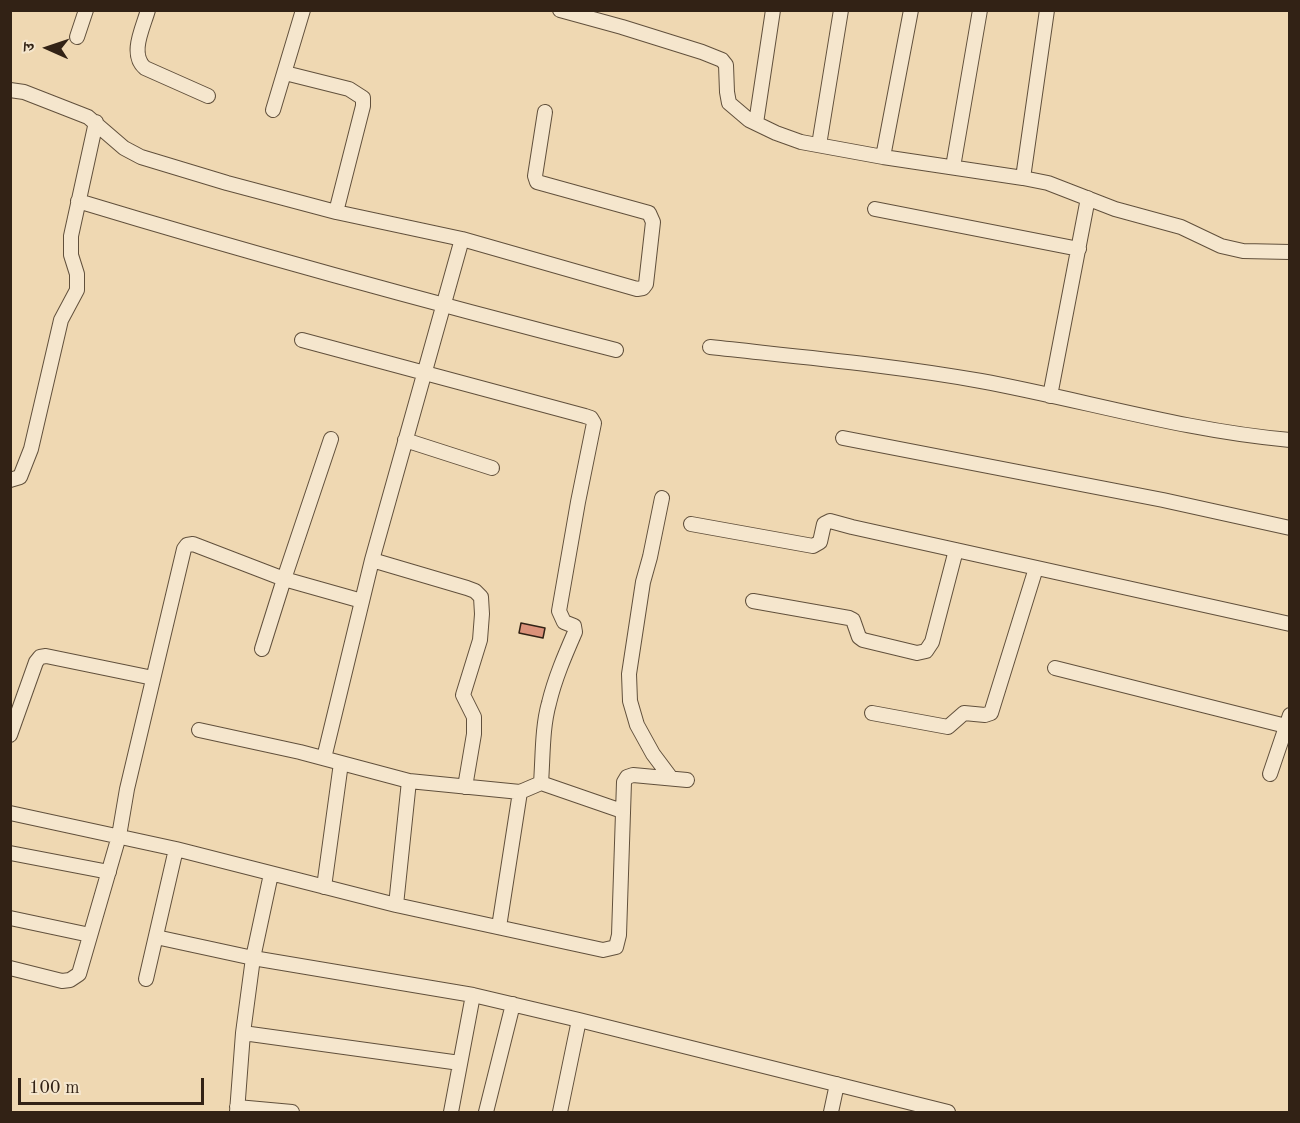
<!DOCTYPE html>
<meta charset="utf-8">
<style>
body{margin:0}
#map{position:relative;width:1300px;height:1123px;overflow:hidden;background:#efd8b2;font-family:"Old Standard TT","Noto Serif Devanagari",serif}
canvas{display:block}
.frame{position:absolute;inset:0;border:12px solid #322215;pointer-events:none}
.north{position:absolute;left:18px;top:18px;width:60px;height:60px;-webkit-text-stroke:4px #f5e6cd;paint-order:stroke;rotate:273deg;font-size:16px;font-weight:700;line-height:24px;text-align:center;color:#322215}
.north::after{content:'';display:block;margin:auto;width:21px;height:27px;background:#322215;clip-path:polygon(50% 0,100% 100%,50% 72%,0 100%)}
.scale{position:absolute;left:18px;top:1078px;width:186px;height:27px;box-sizing:border-box;border:3px solid #322215;border-top:0;padding-left:8px;font-size:18px;line-height:21px;white-space:nowrap;color:#322215;-webkit-text-stroke:4px #f5e6cd;paint-order:stroke}
</style>
<div id="map">
<canvas width="1300" height="1123"></canvas>
<div class="frame"></div>
<div class="north">उ</div>
<div class="scale">100 m</div>
</div>
<script>
const ctx = document.querySelector('canvas').getContext('2d');
ctx.lineJoin = 'round';
function fill(path, color) { ctx.fillStyle = color; ctx.fill(path, 'evenodd'); }
function stroke(path, color, width, dash) { ctx.strokeStyle = color; ctx.lineWidth = width; ctx.lineCap = dash ? 'butt' : 'round'; ctx.setLineDash(dash || []); ctx.stroke(path); }
const building = new Path2D(`
 M521,623l24,5 -2,10 -24,-5z`);
const street = new Path2D(`
 M148,10c-5,18 -19,44 -3,58l63,28
 M560,10l62,17 80,25 20,8 4,5 1,27 2,11 20,17 27,13 25,9 82,15 140,21 25,5 67,26 66,18 40,19 22,5 47,1
 M77,37l9,-27
 M285,73l64,16 14,9v8l-27,106
 M10,90l14,2 64,25 36,31 17,9 86,26 109,29 126,27 175,50 6,-1 3,-4 7,-62 -4,-9 -112,-31 -2,-6 10,-64
 M273,110l30,-100
 M756,123l17,-113
 M819,145l22,-135
 M883,157l28,-147
 M953,167l27,-157
 M1023,178l24,-168
 M78,201c178,54 358,103 538,149
 M875,209l204,40
 M302,340l283,76 6,2 3,5 -16,79 -19,109 5,11 10,4 1,6c-10,23 -20,46 -26,71 -7,25 -6,53 -8,80
 M710,347c91,10 181,18 271,34 103,19 204,50 309,59
 M1050,396l38,-198
 M843,438l320,62 127,28
 M405,440l87,28
 M10,480l10,-3 11,-28 30,-129 16,-30v-16l-6,-19v-19l25,-114
 M662,498l-12,59 -7,25 -14,92 1,27 7,24 16,29 18,24
 M691,524l122,22 7,-4 4,-18 6,-3 22,6 438,97
 M372,560l95,28 8,3 6,6 1,17 -2,26 -17,55 11,22v17l-9,53
 M753,601l96,17 4,2 6,17 4,3 54,13 9,-2 6,-9 24,-92
 M262,649l22,-70 78,22
 M1055,668l231,58
 M872,713l76,14 16,-14 21,2 6,-2 45,-145
 M199,730l101,22 109,29 111,11 21,-9 81,28
 M10,735l26,-73 4,-5 6,-1 107,22
 M324,758l48,-198 90,-321
 M1270,774l20,-59
 M10,813l166,36 220,56 207,45 13,-3 3,-12 5,-153 3,-5 6,-2 54,5
 M10,853l99,19
 M324,887l17,-124
 M396,905l13,-124
 M10,918l80,17
 M499,927l21,-135
 M156,937l97,21 220,37 106,25 369,92
 M10,968l52,13 8,-1 9,-6 40,-138 8,-47 57,-240 3,-4 6,-1 91,35 47,-140
 M146,979l30,-130
 M243,1033l217,30
 M237,1107l55,5
 M237,1112l6,-79 10,-75 18,-84
 M451,1112l22,-117
 M486,1112l27,-108
 M560,1112l19,-92
 M831,1112l6,-28`);
fill(building, '#db927a');
stroke(building, '#322215', 1.5);
stroke(street, '#61503c', 16);
stroke(street, '#f5e6cd', 14);
</script>
